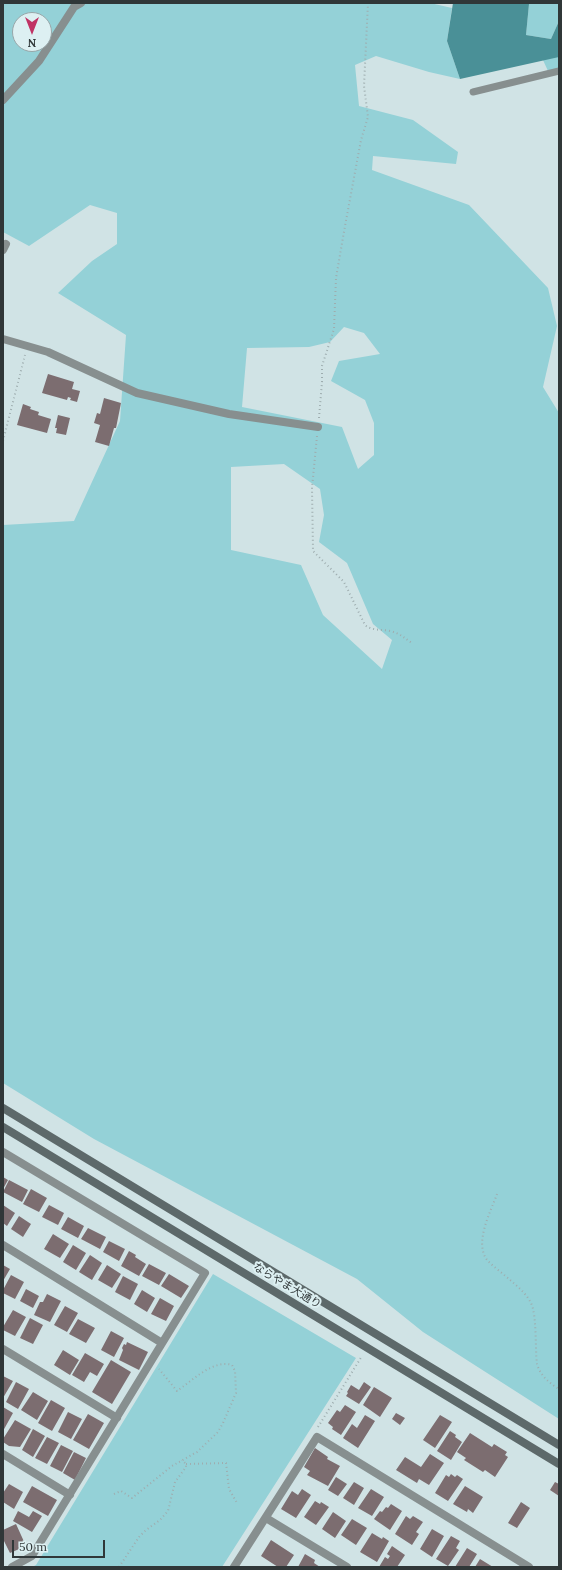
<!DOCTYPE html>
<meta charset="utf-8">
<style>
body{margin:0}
#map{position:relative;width:562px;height:1570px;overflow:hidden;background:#d0e3e5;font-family:Lora,serif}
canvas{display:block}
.frame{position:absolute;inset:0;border:4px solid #303738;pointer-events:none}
.north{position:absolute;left:12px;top:12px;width:40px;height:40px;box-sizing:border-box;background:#ddf0f2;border:1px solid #98a6a8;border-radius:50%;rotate:180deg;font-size:11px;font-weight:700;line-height:16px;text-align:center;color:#303738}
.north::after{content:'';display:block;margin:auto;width:14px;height:18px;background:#c03364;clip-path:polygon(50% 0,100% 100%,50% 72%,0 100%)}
.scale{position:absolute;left:12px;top:1540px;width:93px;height:18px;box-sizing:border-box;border:2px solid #303738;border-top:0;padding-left:5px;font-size:12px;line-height:14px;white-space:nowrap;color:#303738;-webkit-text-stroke:3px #ddf0f2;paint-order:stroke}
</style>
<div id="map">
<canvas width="562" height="1570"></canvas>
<div class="frame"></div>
<div class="north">N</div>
<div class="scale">50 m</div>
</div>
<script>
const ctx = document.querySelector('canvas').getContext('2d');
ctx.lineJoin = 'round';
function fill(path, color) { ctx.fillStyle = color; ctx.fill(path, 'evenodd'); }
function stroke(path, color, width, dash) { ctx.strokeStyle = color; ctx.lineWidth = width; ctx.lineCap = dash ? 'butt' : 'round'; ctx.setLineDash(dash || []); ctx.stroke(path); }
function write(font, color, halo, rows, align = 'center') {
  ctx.font = font + ' Lora,"Noto Sans JP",serif'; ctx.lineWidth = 4; ctx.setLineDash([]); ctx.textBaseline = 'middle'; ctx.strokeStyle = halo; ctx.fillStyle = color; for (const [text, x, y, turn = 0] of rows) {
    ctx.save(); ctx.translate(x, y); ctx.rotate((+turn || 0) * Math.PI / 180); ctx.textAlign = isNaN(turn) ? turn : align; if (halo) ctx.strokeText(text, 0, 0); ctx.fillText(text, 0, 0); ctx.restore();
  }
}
const green = new Path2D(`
 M3,3h427l22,5 -5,33 13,38 -31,-7 -53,-16 -21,9 4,41 54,14 45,32 -2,12 -83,-8 -1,14 97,35 79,83 9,38 -14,61 16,26v1006l-136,-87 -66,-53 -263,-140 -91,-56v-558l71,-4 46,-100 6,-86 -68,-42 34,-32 25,-17v-31l-27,-8 -61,41 -26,-14zM20,20h24v24h-24zM344,327l20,6 16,21 -41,7 -8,20 34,19 9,23v32l-16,14 -16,-42 -100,-20 5,-59 62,-1 21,-5zM284,464l36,25 4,26 -5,27 28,21 26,61 19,16 -10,29 -59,-54 -22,-50 -70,-15v-83z
 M530,3h28l1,2v16l-8,18 -25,-4 3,-31z
 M559,52v16l-11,3 -5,-11z
 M213,1274l143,84 -134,209h-190l4,-2z`);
const water = new Path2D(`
 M453,3h77l-1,1 -3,31 25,4 8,-18v36l-99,22 -13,-38z`);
const building = new Path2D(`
 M48,374l26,8 -2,7 8,2 -3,11 -7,-2 1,-2 -3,-1 -1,3 -25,-7z
 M104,398l17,5 -5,25h-2l-5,18 -14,-4 5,-17 -6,-2 3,-10 3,1z
 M23,404l8,3 -1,2 9,3 -1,3 13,4 -4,14 -30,-8z
 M58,415l12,3 -4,17 -10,-2 1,-5h-2z
 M3,1177l5,3 -5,9z
 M9,1180l19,10 -6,12 -19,-10z
 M31,1189l16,9 -8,14 -16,-8z
 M3,1205l12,8 -8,13 -4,-3z
 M49,1205l15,8 -6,12 -16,-8z
 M19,1216l12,8 -8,13 -12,-8z
 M68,1217l16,9 -6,12 -17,-9z
 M88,1228l18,9 -6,12 -19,-10z
 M53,1234l16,10 -9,14 -16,-9z
 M109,1241l16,8 -6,12 -16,-9z
 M73,1245l13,8 -10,17 -13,-8z
 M129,1251l7,4 -1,2 11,7 -7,12 -18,-10z
 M90,1255l12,8 -10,17 -13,-8z
 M149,1264l17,9 -7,12 -17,-9z
 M3,1265l7,4 -7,12z
 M107,1265l14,9 -9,14 -14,-8z
 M169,1274l20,12 -8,12 -20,-12z
 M11,1275l13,7 -9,17 -12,-6v-3z
 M123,1276l15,8 -8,16 -15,-8z
 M26,1289l13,7 -6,12 -13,-7z
 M142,1290l13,8 -8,14 -13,-8z
 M47,1294l14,7 -11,21 -16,-7 6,-13h3z
 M160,1298l14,8 -8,15 -15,-7z
 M65,1306l13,7 -11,19 -13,-7z
 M13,1310l13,7 -11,19 -12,-6v-3z
 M30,1318l13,7 -10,19 -13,-6z
 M78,1319l17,9 -9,15 -17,-9z
 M111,1331l13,7 -10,19 -13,-7z
 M127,1342l21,10 -9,18 -20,-10 4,-10 -1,-2 2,-4 2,1z
 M63,1350l16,10 -9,15 -16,-10z
 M85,1353l19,11 -7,12 -7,-4 -6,10 -12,-7z
 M111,1360l20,12 -19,32 -20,-12z
 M3,1376l10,5 -10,17z
 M16,1382l13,7 -11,20 -12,-7z
 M364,1382l7,5 -12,17 -13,-8 2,-3 -1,-1 4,-7 8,5z
 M374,1387l18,11 -12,19 -17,-12z
 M33,1392l15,9 -11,19 -16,-10z
 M51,1400l14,8 -13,23 -14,-8z
 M345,1405l11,7 -15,23 -9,-6 1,-2 -5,-4 9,-13 3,2z
 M3,1407l10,6 -10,18z
 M68,1412l14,7 -11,20 -13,-7z
 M396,1413l9,5 -5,7 -8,-6z
 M88,1414l16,9 -15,26 -16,-9z
 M365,1415l10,6 -17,27 -15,-10 9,-14 5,4z
 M440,1415l12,7 -17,26 -12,-8z
 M15,1420l16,9 -11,18 -11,-1 -6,-4v-3z
 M33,1429l12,7 -12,21 -11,-7z
 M450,1431l6,4 -1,2 7,5 -11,18 -14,-9z
 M470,1433l22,14 2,-3 13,8 -2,3 3,2 -13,20 -10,-7 -2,2 -19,-12 2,-2 -9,-6z
 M47,1437l12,6 -12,21 -12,-6z
 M61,1445l12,6 -11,21 -12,-6z
 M315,1448l13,9 -1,2 13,7 -12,20 -21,-11 3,-4 -6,-4z
 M74,1452l12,6 -11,22 -12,-7z
 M430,1454l14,9 -15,22 -10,-6 -2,4 -21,-13 9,-13 16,10z
 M451,1474l4,3 2,-2 6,4 -15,22 -13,-8 11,-18 3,2z
 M336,1477l11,7 -9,12 -10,-6z
 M354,1482l10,6 -10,17 -11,-7z
 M555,1482l4,2v12l-9,-6z
 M9,1484l14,8 -9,17 -11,-7v-9z
 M32,1486l25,14 -9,16 -25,-14z
 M465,1486l18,11 -10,16 -5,-4 -1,3 -14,-8z
 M302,1489l9,6 -15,23 -15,-9 11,-18 6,4z
 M371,1489l13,8 -12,19 -14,-8z
 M315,1501l5,3 1,-2 8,5 -13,18 -12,-8z
 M521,1502l9,6 -13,20 -9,-5z
 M391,1504l11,7 -12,19 -16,-11 6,-8 2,1 4,-5 2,1z
 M18,1511l11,6 4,-6 9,5 -10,16 -19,-11z
 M333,1512l13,9 -11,17 -13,-9z
 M406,1516l4,3 3,-3 10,6 -7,10 3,2 -7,11 -17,-11z
 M352,1519l15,9 -11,17 -15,-10z
 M16,1524l10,22 -16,7 -7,-14v-9z
 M432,1529l12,7 -12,21 -12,-8z
 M372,1533l10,6 1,-2 6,4 -12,21 -17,-10z
 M451,1536l9,5 -4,7 3,2 -11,16 -12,-7z
 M271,1540l23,15 -8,12h-8l-17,-11z
 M392,1546l13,9 -8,12h-18l6,-10 3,2 2,-3 -3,-2z
 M467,1548l10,6 -8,13h-14z
 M305,1554l10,6 -1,3 6,4h-22z
 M480,1559l13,8h-18z`);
const path = new Path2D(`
 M319,418l3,-36v-16l12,-37 2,-51 9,-52 16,-86 7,-23 -4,-31 4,-83
 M317,436l-5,52 1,63 31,31 21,43c7,6 16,4 25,6 9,2 15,7 23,13
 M3,441l22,-86
 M497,1194c-6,17 -24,50 -9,67 6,6 14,12 21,18 8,7 17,14 22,24 6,12 4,46 6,61 3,11 12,19 22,25
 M318,1427l44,-71
 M186,1464l40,-1 3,26 8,14
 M114,1494l7,-3 11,7 40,-32 25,-14 21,-20 5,-9 13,-30 -1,-22 -3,-6c-19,-6 -40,16 -55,26l-18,-22
 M119,1567l20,-30 7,-7 14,-10 8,-9 7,-29 11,-15v-3l-4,-4`);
const lane = new Path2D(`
 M473,92l86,-21`);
const street = new Path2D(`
 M3,100l36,-39 35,-54 7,-4
 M3,250l3,-6
 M3,339l45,13 89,41 92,21 89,13
 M3,1152l202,121 -173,283 -20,11
 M3,1245l159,98
 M3,1349l114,69
 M3,1454l67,41
 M266,1518l81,49
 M234,1567l83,-130 212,130`);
const secondary = new Path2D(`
 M3,1108l556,337
 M3,1127l556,337`);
const streetNames = [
 ["ならやま大通り",287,1286,31]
];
fill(green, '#94d1d7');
fill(water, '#4a9097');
fill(building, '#7c6d70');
stroke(path, '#9eadaf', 2, [1, 3]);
stroke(lane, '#878f8f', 7);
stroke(street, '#878f8f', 8);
stroke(secondary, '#5d696a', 8);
write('11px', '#303738', '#ddf0f2', streetNames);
</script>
